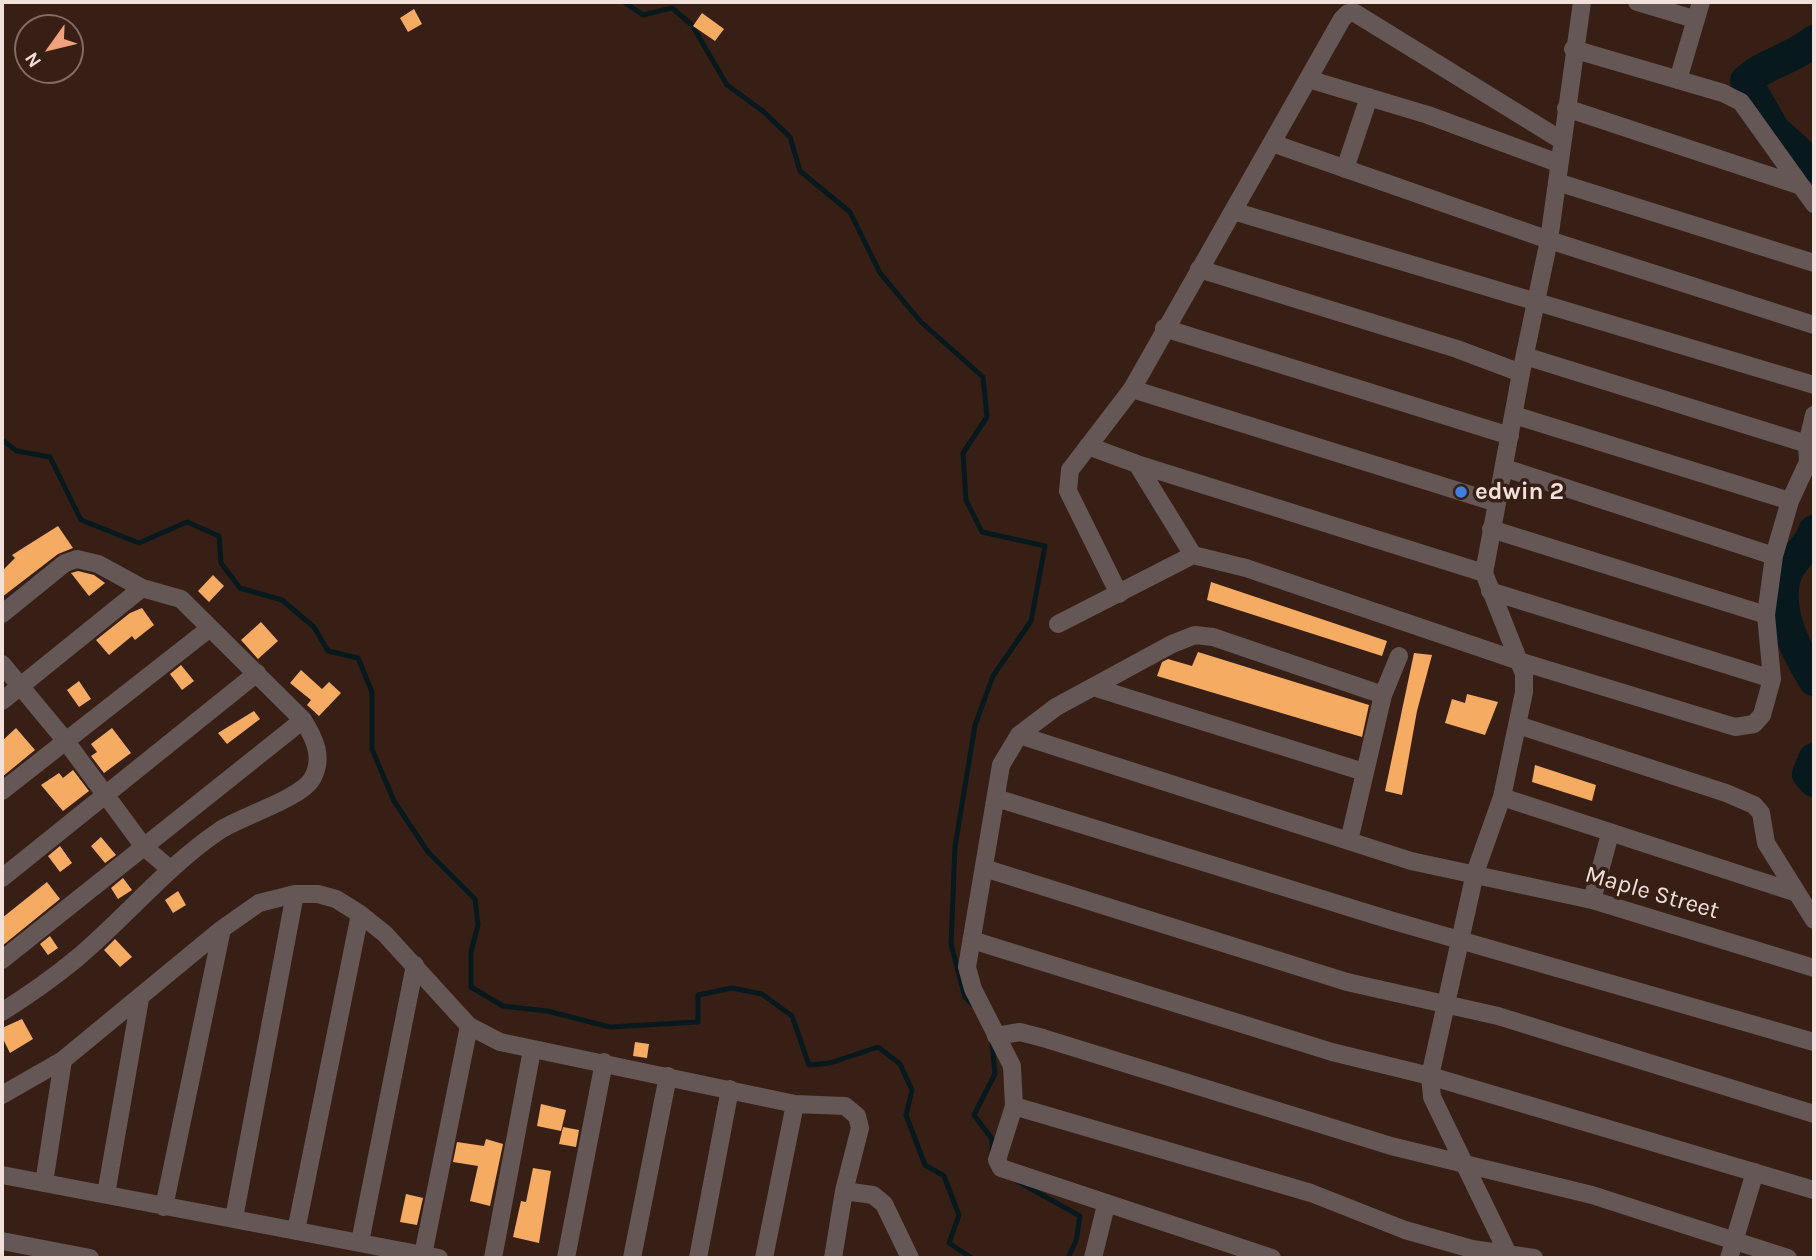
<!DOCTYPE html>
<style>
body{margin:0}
#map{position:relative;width:1816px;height:1260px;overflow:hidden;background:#381f15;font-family:Karla,sans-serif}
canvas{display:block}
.frame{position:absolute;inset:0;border:4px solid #f2e0da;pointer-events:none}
.north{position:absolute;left:14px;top:14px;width:70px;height:70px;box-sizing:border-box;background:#381f15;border:2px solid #826c64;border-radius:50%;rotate:236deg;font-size:19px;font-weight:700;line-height:28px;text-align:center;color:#f2e0da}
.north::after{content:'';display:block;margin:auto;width:24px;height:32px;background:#f1a17c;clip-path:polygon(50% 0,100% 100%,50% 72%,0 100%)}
</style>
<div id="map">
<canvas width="1816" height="1260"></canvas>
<div class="frame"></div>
<div class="north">N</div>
</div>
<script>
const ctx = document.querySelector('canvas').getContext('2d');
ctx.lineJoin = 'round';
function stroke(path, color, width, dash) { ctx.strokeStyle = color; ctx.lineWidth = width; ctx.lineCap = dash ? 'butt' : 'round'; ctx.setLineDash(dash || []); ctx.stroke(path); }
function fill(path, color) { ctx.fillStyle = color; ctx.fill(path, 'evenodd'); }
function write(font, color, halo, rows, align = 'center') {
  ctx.font = font + ' Karla,sans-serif'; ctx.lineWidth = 7; ctx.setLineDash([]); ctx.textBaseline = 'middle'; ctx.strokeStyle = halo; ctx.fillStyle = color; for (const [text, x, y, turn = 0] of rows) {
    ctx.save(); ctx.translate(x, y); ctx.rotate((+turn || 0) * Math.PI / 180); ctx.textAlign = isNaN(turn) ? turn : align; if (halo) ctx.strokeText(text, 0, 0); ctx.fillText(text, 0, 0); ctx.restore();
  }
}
const stream = new Path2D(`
 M624,2l19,13 29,-7 20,17 35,60 37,27 26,25 10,34 50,41 30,61 41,49 62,55 4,40 -24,36 3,47 16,32 63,14 -14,75 -38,55 -18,49 -20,122 -4,97 14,53 9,9
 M2,440l15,11 33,6 31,63 58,23 48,-21 32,14 2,27 19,25 42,12 32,27 14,24 30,7 14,34v57l22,52 34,51 47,47 3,26 -7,27v35l32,19 44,5 63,16 88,-5v-27l34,-7 30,6 30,22 17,49 21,-2 48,-16 22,17 12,26 -6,25 19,50 19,11 15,39 -10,28 23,15
 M992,1042l3,32 -21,41 18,24v12
 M1017,1181l63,35 -4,25 -8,17`);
const river = new Path2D(`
 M1814,41c-21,18 -51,23 -68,40l28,49 40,36
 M1814,531c-4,16 -21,26 -27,41 -14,36 9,78 27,108
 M1814,759l-6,15 6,7`);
const building = new Path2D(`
 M414,9l8,15 -14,8 -8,-14z
 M702,13l22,16 -9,12 -22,-15z
 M58,526l15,22 -15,6 -56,43v-26l13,-13 -3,-3z
 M78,571l16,4 11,8 -16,13 -18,-23z
 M213,575l11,11 -15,16 -11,-11z
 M1211,582l176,59 -5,15 -175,-56z
 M142,608l12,17 -19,15 -3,-4 -23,19 -13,-15 34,-27z
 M261,622l17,19 -20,18 -17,-19z
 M1198,652l171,53 -7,32 -205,-61 5,-14 6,-3 24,7z
 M1414,653l18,2 -15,56 -15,84 -17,-4z
 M181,665l13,16 -12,9 -12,-16z
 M301,670l21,19 7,-7 12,11 -22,23 -12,-11 4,-5 -21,-17z
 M79,681l12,18 -12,8 -12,-17z
 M1467,694l31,8 -13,33 -40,-12 7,-24 13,4z
 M254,711l6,8 -33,25 -9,-11z
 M16,728l19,22 -33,27v-36z
 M112,728l19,25 -27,20 -13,-17 6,-4 -6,-8z
 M1535,765l61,20 -4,16 -60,-19z
 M73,770l16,21 -26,20 -22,-26 18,-12 4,5z
 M101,837l15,18 -11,8 -14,-17z
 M60,846l12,17 -12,9 -12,-16z
 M123,878l9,12 -14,9 -7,-11z
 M47,882l13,17 -58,47v-28z
 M178,891l8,14 -13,8 -8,-13z
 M50,936l8,12 -10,7 -8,-11z
 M115,939l17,18 -12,10 -16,-17z
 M22,1019l11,20 -23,14 -8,-16v-9z
 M635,1042l14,2 -2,14 -14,-2z
 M541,1104l25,6 -5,21 -24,-5z
 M563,1127l16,3 -3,17 -17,-3z
 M486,1139l17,5 -13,62 -20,-5 8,-35 -25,-4 4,-20 27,4z
 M533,1168l18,3 -12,72 -26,-6 8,-36 5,1z
 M406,1194l17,4 -6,27 -17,-3z`);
const minor = new Path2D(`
 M1637,2l57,17
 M1573,49l150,44 18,9 73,102
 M1678,80l23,-78
 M1566,108l232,77
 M1272,143l277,97 265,85
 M1558,163l-130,-48 -120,-36 34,-60 6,-6h7l206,127
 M1345,169l24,-72
 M1557,182l257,81
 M1233,211l581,174
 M1199,269l258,80 64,24
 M1164,328l346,108
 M1525,356l282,88
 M1132,389l365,114
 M1514,415l276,86
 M1088,446l49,18 56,91 53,13 273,93 216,66 19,-3 8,-9 10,-36 -6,-64 8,-59 16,-55 18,-39 -1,-18 7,-29
 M1137,464l347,109
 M1505,468l269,88
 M1491,529l275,86
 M1490,591l282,88
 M1119,594l-51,-103 2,-21 62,-81 176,-310
 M2,614l63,-51 12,-4 21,5 44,24 39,11 122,121c12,19 21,38 9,59 -12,20 -73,38 -93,52 -53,36 -94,87 -143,128 -23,19 -49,37 -74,53
 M1058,624l135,-69
 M2,664l63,76 79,107 26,22
 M1093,687l271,85
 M2,701l140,-113
 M1518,725l208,68 28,12 7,8 5,30 48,77
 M1019,735l392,126 181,39 222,68
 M2,791l208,-163
 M1502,797l295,96
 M996,798l394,122 424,122
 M1349,841l34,-146 16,-39
 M984,868l363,114 151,34 316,98
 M2,878l255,-205
 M1592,900l18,-66
 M972,940l360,112 98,24 384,114
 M2,960l301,-240
 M996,1036l24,-4 23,6 348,108 201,49 196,63
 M2,1095l61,-35 159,-131 37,-26 36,-9h23l18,5 24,15 25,20 84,92 31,16 295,62 50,2 12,10 3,12 -16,63 -11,67
 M1014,1106l297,87 94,37 67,19 62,9
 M2,1175l437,83
 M44,1183l19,-123
 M844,1191l29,4 11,9 26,54
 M106,1194l34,-195
 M164,1207l58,-278
 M234,1218l61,-324
 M296,1231l64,-317
 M2,1241l88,17
 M360,1242l55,-277
 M423,1255l46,-229
 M493,1258l39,-208
 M566,1258l38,-196
 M632,1258l36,-182
 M698,1258l32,-169
 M764,1258l31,-154
 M1093,1258l13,-53
 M1272,1258l-271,-90 -4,-8 17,-54 -2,-40 -39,-77 -6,-22 34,-202 18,-30 37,-28 116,-63 23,-9 18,2 170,58
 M1510,1258l-78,-161 -2,-21 45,-203 27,-76 22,-105v-18l-40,-101 37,-200 28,-133 33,-238
 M1729,1258l26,-86`);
const markers = [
 [1461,492,7,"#3f7fe0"]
];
const poiNames = [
 ["edwin 2",1475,492]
];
const streetNames = [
 ["Maple Street",1652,893,16]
];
stroke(stream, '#07191d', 5);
stroke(river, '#07191d', 32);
fill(building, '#f6ab63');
stroke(minor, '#655756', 18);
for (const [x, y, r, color] of markers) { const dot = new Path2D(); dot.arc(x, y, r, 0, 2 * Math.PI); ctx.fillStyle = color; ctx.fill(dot); stroke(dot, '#381f15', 2.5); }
write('bold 24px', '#f2e0da', '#381f15', poiNames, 'left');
write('24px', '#f2e0da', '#381f15', streetNames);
</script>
